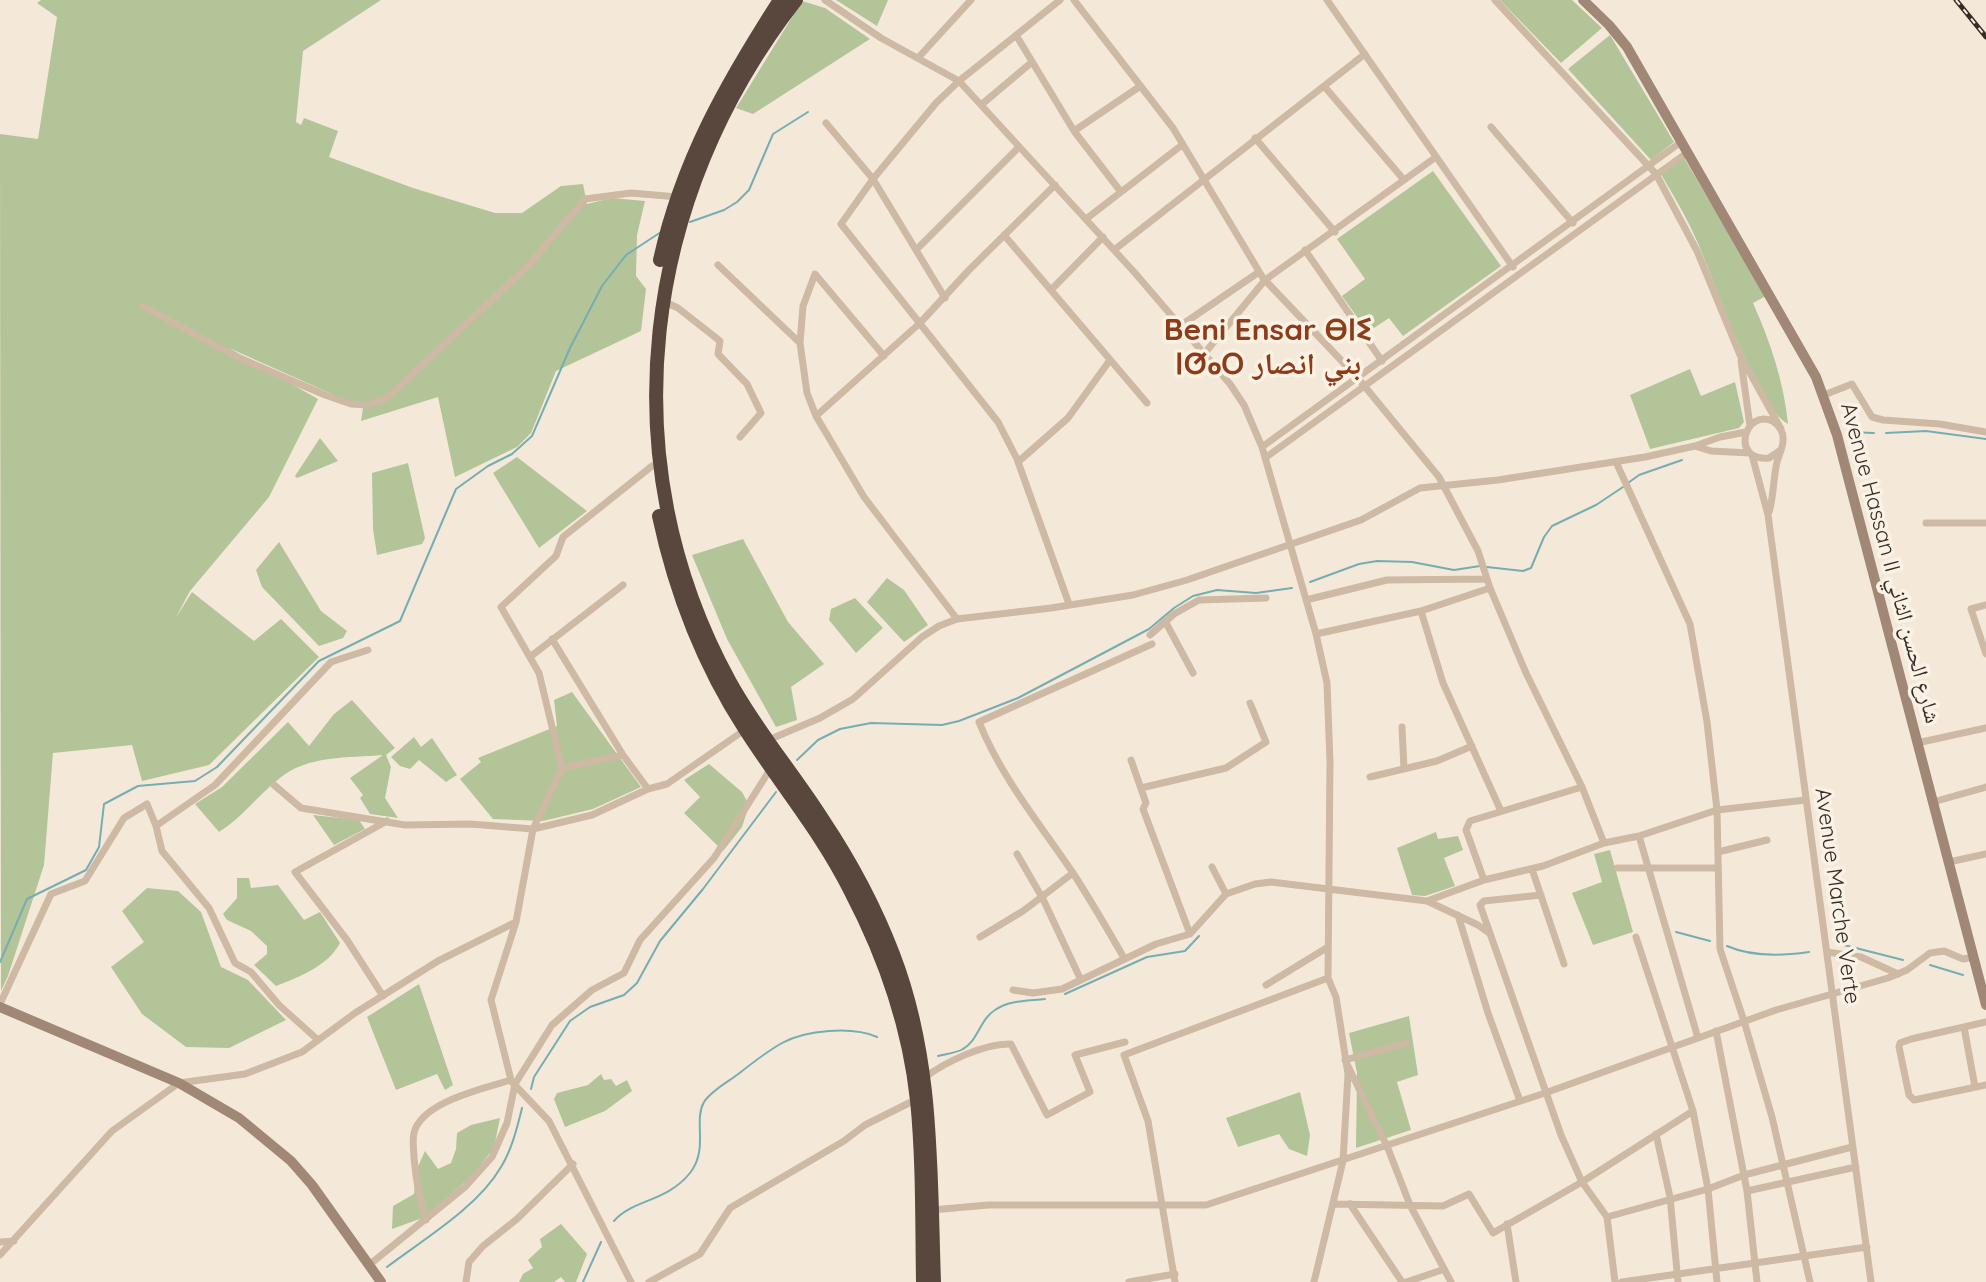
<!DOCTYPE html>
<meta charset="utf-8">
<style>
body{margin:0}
canvas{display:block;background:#f4e9d9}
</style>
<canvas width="1986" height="1282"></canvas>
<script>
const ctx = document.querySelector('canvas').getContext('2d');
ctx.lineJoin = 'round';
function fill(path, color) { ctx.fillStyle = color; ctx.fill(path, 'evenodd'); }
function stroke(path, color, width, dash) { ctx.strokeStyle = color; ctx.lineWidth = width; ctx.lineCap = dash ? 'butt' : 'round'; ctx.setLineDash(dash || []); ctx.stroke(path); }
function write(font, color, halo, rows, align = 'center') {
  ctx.font = font + ' Quicksand,"Noto Naskh Arabic","Noto Sans Tifinagh",sans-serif'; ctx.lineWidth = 7; ctx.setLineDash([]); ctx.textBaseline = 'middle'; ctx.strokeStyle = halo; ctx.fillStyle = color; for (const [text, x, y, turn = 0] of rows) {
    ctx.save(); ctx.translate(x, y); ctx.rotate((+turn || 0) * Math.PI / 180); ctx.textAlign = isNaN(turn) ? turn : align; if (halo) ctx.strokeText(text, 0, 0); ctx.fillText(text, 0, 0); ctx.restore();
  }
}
const green = new Path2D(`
 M41,0h340l-78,51 -7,71 5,3 3,-7 34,13 -9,26 84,31 82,25h27l39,-27 22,-2 4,20 25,-6 33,3 -8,34 -1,41 10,13 -5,42 -85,40 -25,62 -14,14 -62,30 -17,-80 -77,24 2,-13 -134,-60 89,51 -49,98 -79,94 -15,28 17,-27 62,49 27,-22 38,38 -110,108 -67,16 -10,-36 -79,8 -9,112 -36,111 -7,15 -1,-857 38,5 19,-122 -20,-14z
 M836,0h52l-11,26z
 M1500,0h72l30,28 -41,35z
 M802,1l23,7 45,31 -117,75 -17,-6z
 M1610,35l64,107 -23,18 -83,-91z
 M1684,158l82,138 -13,7c17,38 31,79 35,121 -31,-17 -75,-148 -92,-185 -10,-23 -23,-44 -35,-65z
 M1433,171l68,95 -98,70 -14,-18 -21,14 -26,-36 23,-17 -28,-40z
 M1690,369l11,27 34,-14 9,40 -5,6 -89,21 -20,-54z
 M320,438l18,23 -41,17 -2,-2z
 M517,457l70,54 -48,37 -46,-75z
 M408,463l17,75 -3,6 -45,11 -4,-26 -1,-56z
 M743,539l45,83 36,42 -33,23 6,33 -21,7 -49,-88 -35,-84z
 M279,542l42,69 26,20 -4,7 -24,8 -57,-59 -6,-17z
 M887,578l17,12 24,35 -24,17 -37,-40z
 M855,598l28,30 -27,25 -27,-33 2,-11z
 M572,692l69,95 -48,22 -50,12 -50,-2 -33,-40 21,-17 -3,-4 79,-32 -3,-26z
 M352,700l43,48 -9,7 5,12 -6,31 13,20 -28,-4 -10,-16 3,-3 -13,-17 33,-23c-34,3 -75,0 -103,23 -22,17 -37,39 -61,54l-24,-28 27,-17 66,-65 21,24 25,-32z
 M414,737l7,10 11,-9 25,37 -11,7 -27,-22 -9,9 -10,-3 -9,-9z
 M709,764l33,28 7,13 -7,22 -19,24 -39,-38 16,-16 -16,-17z
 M313,815l46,5 6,9 -31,16z
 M1436,832l2,7 20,-3 5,14 -19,8 11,28 -30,10 -13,-1 -15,-47z
 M1610,850l23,82 -40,13 -21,-52 30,-11 -8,-28z
 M237,878h12l2,10 27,-3 26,35 16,-8 20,31c-12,23 -41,34 -64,43l-22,-21 13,-11v-8l-16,-15 -24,-11 -4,-6 14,-16z
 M147,888l31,3 23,21 20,55 27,13 38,40 -57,28 -43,-1 -44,-33 -31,-47 33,-25 -22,-31z
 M419,984l34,101 -8,5 -8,-16 -41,16 -29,-73z
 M1409,1016l9,59 -21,7 14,48 -55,18 1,-75 -8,-40z
 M601,1074l3,6 7,-1 5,7 11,-6 5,11 -27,20 -40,16 -11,-28 3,-6 31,-8z
 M1300,1092l10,43 -3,21 -18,-7 -10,-15 -41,13 -12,-29z
 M500,1118l-6,30 -22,28 -23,20 -10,16 -47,17 1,-23 21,-12 2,-23 9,-20 13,18 13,-6 5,-14 1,-16 14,-8z
 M561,1224l26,30 -11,28h-11l-4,-5 -7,5h-35l4,-8 10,-6 -5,-8 14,-13 -2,-8z`);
const stream = new Path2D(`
 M690,222l34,-12 13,-8 12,-12 24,-56 35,-22
 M1849,432l25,1
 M1886,433l40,-2 60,8
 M1628,483l11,-8 43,-15
 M1487,567l36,4 8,-3 13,-31 8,-11 44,-21 27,-18
 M1310,582l49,-18 18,-3 35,1 42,8 26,-4
 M797,760l21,-20 22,-11 31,-6 71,2 17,-4 59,-23 131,-69 25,-21 19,-12 24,-6 39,3 36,-5
 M1676,932l34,9
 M1844,945l59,15
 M1727,946c25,11 55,10 82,6
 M0,962l27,-63 59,-29 13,-23 5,-43 34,-18 57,-5 22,-14 102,-106 81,-40 56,-132 32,-23 24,-12 20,-18 38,-88 32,-62 24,-31 35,-23
 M1930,965l33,10
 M1065,994l82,-37 38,-6 14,-15
 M938,1056c8,-2 18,-3 25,-7 15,-8 17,-30 32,-39 14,-10 34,-9 50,-11
 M531,1089l3,-12 36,-56 20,-14 34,-12 13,-12 23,-42 43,-52 73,-97
 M614,1221c17,-21 53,-19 76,-48 19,-24 3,-52 14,-71 7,-11 22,-19 33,-27 14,-11 29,-23 45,-32 24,-13 70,-17 95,-6
 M387,1267c37,-28 91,-60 114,-100 11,-18 16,-39 21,-59
 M583,1282l18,-40`);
const street = new Path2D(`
 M825,0l56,38 78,43 176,192 95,111 14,21 18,42 54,187 11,49 3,79 -2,216 8,19 12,77 -5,87 -29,121
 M1060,0l-101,81 -23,22 -63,76 -32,45 157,198 19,37 52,145
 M1074,0l99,128 90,150 94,99 82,100 39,74 12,37 36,85 56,114 -112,34 -4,9 18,50
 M1327,0l186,267
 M1495,0l161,174 41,77 43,104 41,74
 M1016,35l58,96
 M918,58l53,-58
 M1324,86l80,94
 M981,105l51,-43
 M826,123l47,56 72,119
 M1491,127l82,96
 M1255,138l80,94
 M1121,192l-47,-61 65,-44
 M1086,219l96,-74
 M1004,235l143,168
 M916,250l103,-103
 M1114,250l251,-196
 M1305,250l77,111
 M718,265l82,78 7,50 9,23 48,81 93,122
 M1051,290l52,-53
 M665,302l13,6 42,33 -2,13 29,30 14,29 -21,24
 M143,306l92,50 90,39 26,9 16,1 20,-7 141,-132 57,-67 46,-6 47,4
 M1180,326l79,-54
 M800,343l3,-37 12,-32 69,82
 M1204,354l61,-74 171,-123
 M1741,361l9,65
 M1824,395l28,-11 20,33 11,3 57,4 46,8
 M816,416l104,-93 49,-53 86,-85
 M1746,432l-26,5 -25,9 16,5 39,2
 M1262,447l419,-305
 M1752,455l16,60 103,767
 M1265,458l423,-306
 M1018,462l50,-44 42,-58
 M1616,462l74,162 17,98 10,88 3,139 24,72 28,96 38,165
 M1769,512c5,-16 4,-33 8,-50 2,-8 7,-16 6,-24 0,-7 -4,-12 -9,-16 -29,-16 -45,40 -5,36l12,-8
 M1926,523h60
 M1306,600l81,-20 100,-1
 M1986,605l-15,4 15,45
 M1421,611l22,72 58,128
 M1165,621l28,52
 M1316,634l105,-23 69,-23
 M1150,635l24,-21 25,-14 67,-2
 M530,657l93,-72
 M1402,727l2,42
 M766,741l54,-23 33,-19 69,-62 17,-11 18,-7 94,-11 82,-13 54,-15 174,-60 59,-32 78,-8 147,-23 50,-11
 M1917,743l69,-15
 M623,755l25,34
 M1131,760l15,43 -3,6 47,125
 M562,768l-23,-95 -38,-66 55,-51 7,-19 89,-71
 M1370,777l67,-16 35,-15
 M274,785l27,23 104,17 65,-1 63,5 59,-14 56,-26 19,-5 79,-55
 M1582,787l22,56
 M1141,788l85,-20 40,-26 -16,-39
 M1933,802l53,-15
 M156,826l59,-41 116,-123 37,-12
 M1639,836l59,202
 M1718,852l49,-12
 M1017,854l26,45 37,79
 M1949,862l37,-8
 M1212,867l14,27
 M1617,868h101
 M1532,869l32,95
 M1541,895l-57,6 -4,4 81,230 21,47 25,35 8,65
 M1427,901l57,-21 59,-14 61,-23 35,-7 78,-26 89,-10
 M1458,915l30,98 32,88
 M980,937l43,-26 50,-38
 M1636,937l57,174 15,78 9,93
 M1827,952l34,5 37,17
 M1124,958c-16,-28 -33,-57 -51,-85 -33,-49 -72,-96 -94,-151l173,-78
 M1266,985l62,-38
 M1013,990l20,3 29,-4 94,-45 34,-10 36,-40 29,-10 16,-2 156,19 51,24 11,8
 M383,996l-36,-56 -52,-68 92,-51
 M0,1004l51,-110 34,-13 39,-63 23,-14 9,22 6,25 47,57 26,55 16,9 28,33 39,35
 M1986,1022l-75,17 -11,4 -1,4 10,48 5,5 72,-15
 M1964,1027l11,60
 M1716,1031l31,160 10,91
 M1406,1043l-61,17 42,86 23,59 41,77
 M924,1078c21,-16 61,-35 87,-34l36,71 43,-23 -15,-37 50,-13
 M512,1082l37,39 82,161
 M1656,1134l14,63 8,85
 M1747,1191l109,-24
 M1335,1204l108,2 26,-12 24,39 89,-51 111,-71
 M1350,1204l52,78
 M932,1210l56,-5h218l339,-112 231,-83 112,-32 19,-8 23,-17 14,-2 19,8 11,-2
 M1607,1217l101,-28 36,-14 108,-28
 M426,1220c-7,-21 -10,-40 -12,-62 0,-8 -2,-18 0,-25 7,-31 71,-45 97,-53l-20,-80 25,-78 17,-93 29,-61 61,-13 -71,-116
 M1507,1224l9,58
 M0,1242l14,-1
 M0,1255l112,-124 67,-48 66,-9 57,-22 53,-39 83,-52 78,-39
 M369,1265l96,-78 27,-30 15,-34 8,-39 37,-59 40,-35 32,-17 16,-33 74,-82 57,-90
 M466,1282l3,-20 14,-16 34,-27 56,-55
 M649,1282l51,-28 30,-46 114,-67 21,-16 52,-26
 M1129,1282l46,-8
 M1175,1282l-27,-161 -24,-66 204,-77
 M1406,1282l36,-12
 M1622,1282l245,-35`);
const secondary = new Path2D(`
 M1583,0l26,25 18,22 189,330 21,58 149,570
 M0,1007l179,76 60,35 52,43 21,24 69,97`);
const highway = new Path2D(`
 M796,0c-154,197 -188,460 -66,682 27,49 63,91 93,138 28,42 52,87 70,134 41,106 37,217 41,328
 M660,260c22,-99 66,-176 120,-260
 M659,516c16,75 44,148 86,213 35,55 77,104 106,163 34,65 58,134 66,208 6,60 5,121 6,182`);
const rail = new Path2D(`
 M1956,0l30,37`);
const streetNames = [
 ["Avenue Hassan II شارع الحسن الثاني",1890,563,75],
 ["Avenue Marche Verte",1837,896,82]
];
const districtNames = [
 ["Beni Ensar ⴱⵏⵉ",1268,331],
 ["ⵏⵚⴰⵔ بني انصار",1268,365]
];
fill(green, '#b3c498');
stroke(stream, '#76adb3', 2);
stroke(street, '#cdb9a4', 7);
stroke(secondary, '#a08776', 10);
stroke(highway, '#59473d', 14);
stroke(rail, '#372d27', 5);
stroke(rail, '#fbf2e6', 2, [6]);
write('22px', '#372d27', '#fbf2e6', streetNames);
write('bold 30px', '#8d3b19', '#fbf2e6', districtNames);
</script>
